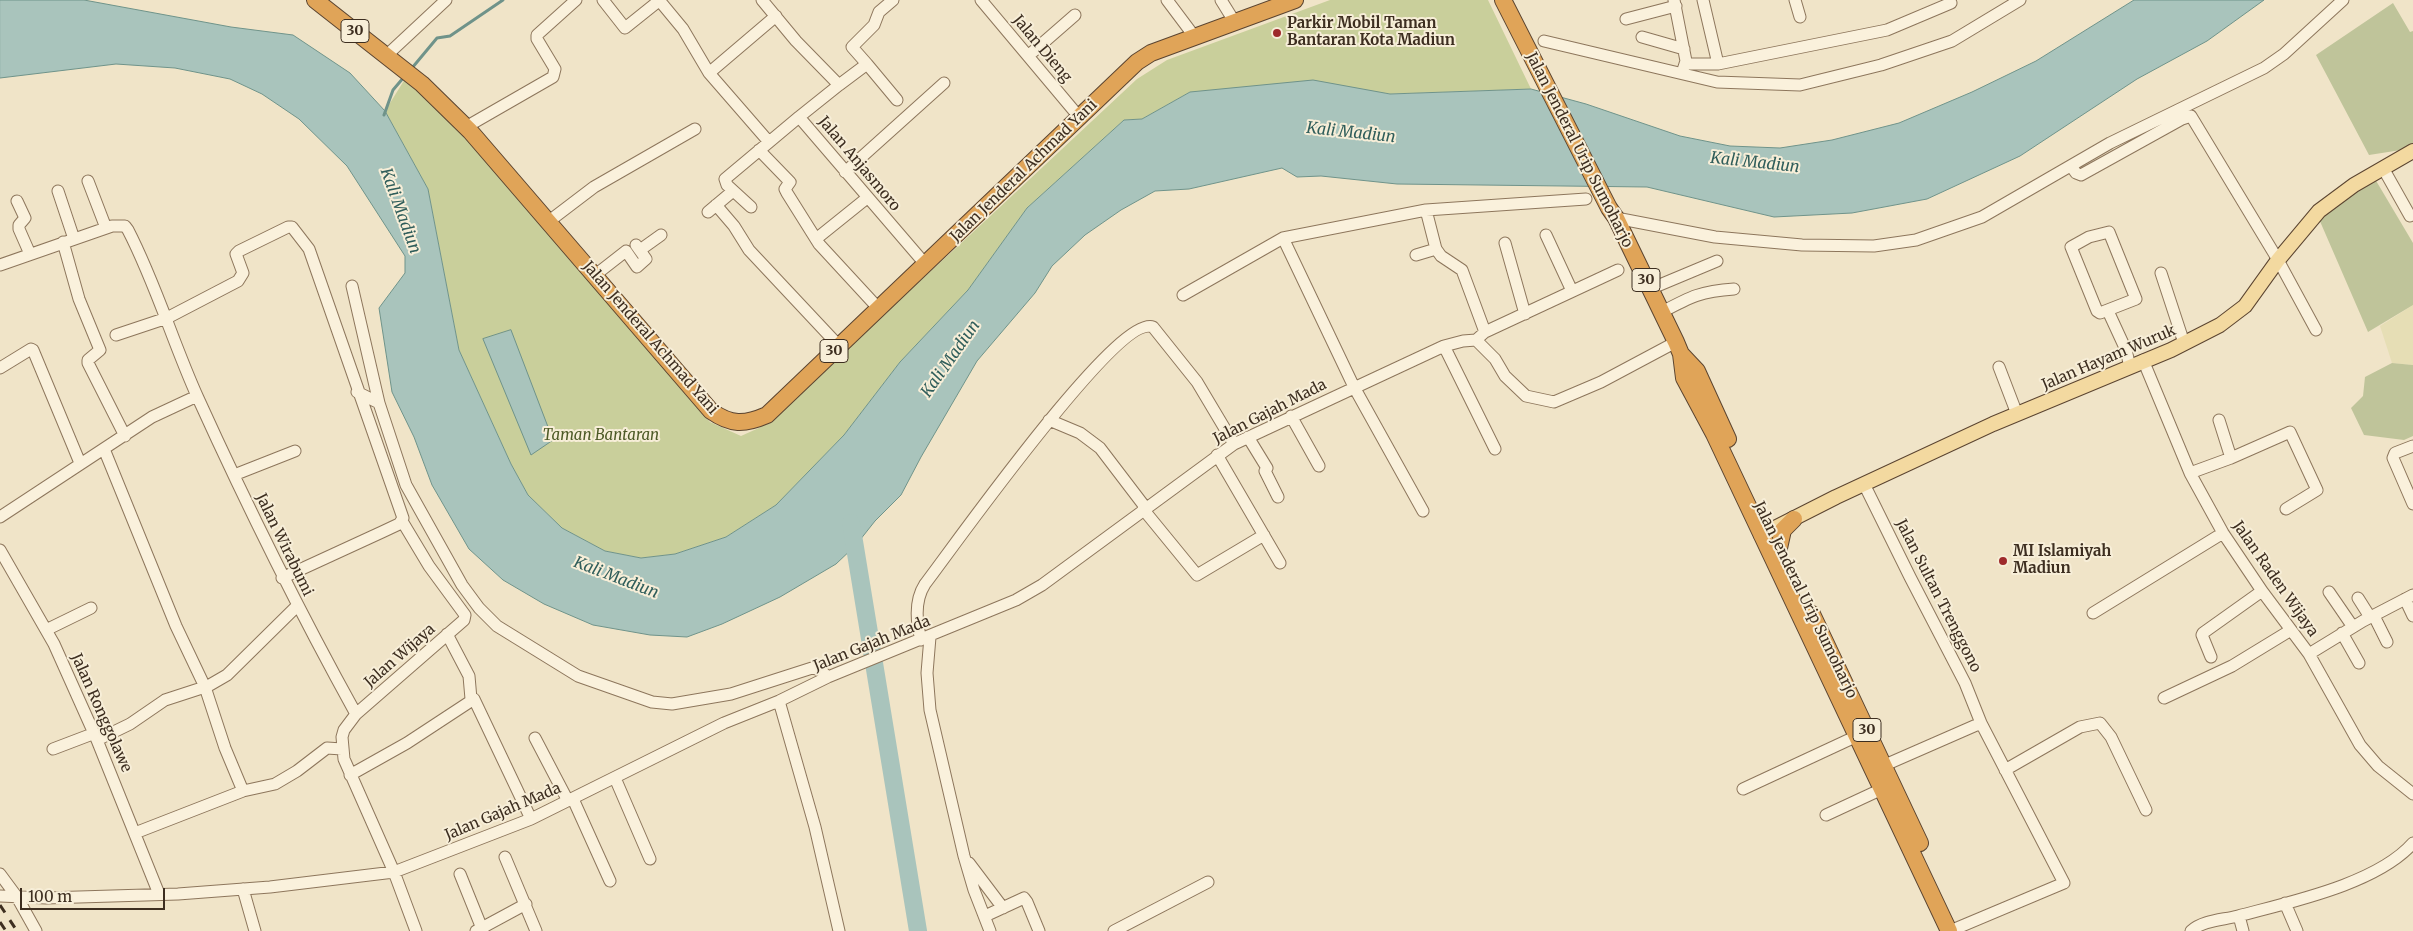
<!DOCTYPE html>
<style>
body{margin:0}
#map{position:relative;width:2413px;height:931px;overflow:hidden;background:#f0e4c8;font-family:Merriweather,serif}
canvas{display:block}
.scale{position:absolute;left:20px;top:888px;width:145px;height:22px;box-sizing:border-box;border:2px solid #3d2e20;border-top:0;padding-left:6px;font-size:15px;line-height:18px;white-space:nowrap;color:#3d2e20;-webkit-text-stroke:4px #f7eed8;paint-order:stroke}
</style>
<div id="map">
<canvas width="2413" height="931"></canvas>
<div class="scale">100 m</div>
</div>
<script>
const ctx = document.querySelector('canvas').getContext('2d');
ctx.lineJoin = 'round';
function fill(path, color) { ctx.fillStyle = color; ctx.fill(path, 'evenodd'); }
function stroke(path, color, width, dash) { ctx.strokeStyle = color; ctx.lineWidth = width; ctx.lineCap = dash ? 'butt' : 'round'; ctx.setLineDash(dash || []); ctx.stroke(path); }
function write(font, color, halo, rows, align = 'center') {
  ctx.font = font + ' Merriweather,serif'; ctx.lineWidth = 4; ctx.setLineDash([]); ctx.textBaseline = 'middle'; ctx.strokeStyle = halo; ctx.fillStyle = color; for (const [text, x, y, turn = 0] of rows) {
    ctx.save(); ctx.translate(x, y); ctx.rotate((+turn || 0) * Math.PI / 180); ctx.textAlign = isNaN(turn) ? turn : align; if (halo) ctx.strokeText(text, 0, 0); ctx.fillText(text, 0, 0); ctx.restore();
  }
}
const farmland = new Path2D(`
 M2413,305v60l-21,-2 -12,-37z`);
const green = new Path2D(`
 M1330,0h158l43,89 -141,5 -24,-3 -176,1 -48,27 -18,1 -97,88 -59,82 -68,72 -56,73 -68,70 -50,32 -51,17 -34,4 -36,-7 -43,-23 -34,-33 -17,-31 -52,-114 -31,-161 -43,-78 20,-32 51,46 254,297 31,14 20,-9 209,-192 167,-156 30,-19z`);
const cemetery = new Path2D(`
 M2393,3l17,29 3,-1v112l-12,7 -32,5 -53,-100z
 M2375,179l38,64v62l-45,27 -49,-113 18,-18z
 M2392,363l21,2v71l-9,4 -40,-5 -13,-27 12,-12 2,-19z`);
const water = new Path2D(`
 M0,0h84l147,27 62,8 57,38 35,38 43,78 31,161 52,114 17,31 34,33 43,23 36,7 34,-4 51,-17 50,-32 68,-70 56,-73 68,-72 59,-82 97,-88 18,-1 48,-27 123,-12 77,14 141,-5 55,15 94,32 50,10 50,2 52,-8 67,-17 73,-31 64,-31 98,-61h130l-57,41 -70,38 -117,77 -93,43 -75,14 -78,4 -127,-30 -250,-3 -76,-8 -24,1 -15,-9 -93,21 -34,2 -34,19 -36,25 -33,31 -17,27 -58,68 -56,96 -20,38 -26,26 -19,24 -20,19 -56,33 -58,27 -35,13 -37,-2 -57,-10 -49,-21 -41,-24 -34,-31 -37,-64 -18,-48 -22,-45 -13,-84 26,-35v-17l-58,-90 -48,-47 -37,-25 -32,-15 -55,-11 -59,-4 -116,14z
 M511,330l42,110 -22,15 -48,-116z`);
const stream = new Path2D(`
 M412,68l25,-30 13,-2 53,-36
 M384,115l9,-25 11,-13`);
const river = new Path2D(`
 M851,523l67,408`);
const minor = new Path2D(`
 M603,0l22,28 35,-28
 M659,0l24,29 26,44 60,69
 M762,0l34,41 43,44 -40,32 127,148
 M981,0l99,118
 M1167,0l27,36
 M1221,0l13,21
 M1674,0l12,61 -3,9
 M1703,0l15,64
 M1795,0l5,17
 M1626,19l50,-13
 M1642,37l42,12
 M1544,41l173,41 83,3 81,-20 71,-24 68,-41
 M387,55l59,-55
 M1028,56l47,-41
 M867,64l30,36
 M1685,64h33l169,-34 64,-27
 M709,73l67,-57
 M839,85l28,-21 -15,-17 22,-22 5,-13 14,-12
 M466,127l87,-50 2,-8 -18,-30v-4l39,-35
 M759,150l31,32 -5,7 2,4 32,51 60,65
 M2071,166l5,7 5,2 101,-56 9,-3 87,144 38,70
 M2383,168l27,48
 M845,172l99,-89
 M88,181l18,47
 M58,191l16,48
 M17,201l8,17 -6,7v4l11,25
 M716,205l18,21 15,24 90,96
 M751,207l-24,-22 -2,-6 74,-62
 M1426,210l10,39 5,7 21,14 23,62
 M708,212l25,-21
 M1616,218l99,19 87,8 72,1 42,-6 66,-23 128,-74 154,-75 20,-14 59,-54
 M548,222l46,-35 101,-58
 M2109,232l27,67 -36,14 -3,-2 -26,-64 18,-10z
 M1546,235l26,56
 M1283,238l71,149 69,124
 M816,239l51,-41
 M63,242l16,57 21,51 -12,10v3l37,73
 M1505,243l20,71
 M640,250l21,-15
 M1416,255l20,-6
 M0,265l112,-39h13l3,4c28,54 45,113 70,168 49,108 101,213 158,316l-12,16 -2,7 2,22 50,113 22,59
 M2161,273l23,70
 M594,276l32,-25 11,16 9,-8 -10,-14
 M352,286l27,117
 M1650,289l67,-28
 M1183,295l100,-57 143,-28 160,-11
 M2108,311l18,39 4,17
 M1662,312c28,-15 39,-21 72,-23
 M116,335l51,-17 71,-37 5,-8 -7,-19 3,-3 49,-24h4l17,22 94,269 -4,6 -17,8 -100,46
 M1476,340l9,-8 133,-62
 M1444,346l51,103
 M2143,360l47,113 33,60 39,58 47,63 51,91 18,21 35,28
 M1999,367l18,47
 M0,368l31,-19 2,1 47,113
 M357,392l22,11 27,82 56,100 17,23 18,18 81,50 74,26 20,2 59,-10 81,-26 8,2 8,7
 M1291,416l28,50
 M1049,420l31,13 20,15 45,59
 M1248,437l19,31 -2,3 13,26
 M2413,446l-18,7 -2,5 20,46
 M104,449l72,177 29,61 20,61 18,43
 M1217,455l63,108
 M2231,458l59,-26 27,58 -31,19
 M2190,473l41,-15 -12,-38
 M234,475l61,-24
 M1864,484l46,93 55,106 16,40 83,160 -107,45
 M1143,509l54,66 67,-40
 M0,517l152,-100 45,-21
 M0,550l54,94 43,96 62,154
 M2329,592l24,35
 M2358,598l12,19
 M2405,599l8,17
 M2093,613l130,-80
 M2374,616l13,26
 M46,630l45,-22
 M2342,633l17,30
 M447,634l22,42 2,23
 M930,637l-3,36 3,37 34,146 10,34 16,41
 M921,640c-5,-19 -7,-39 4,-56 27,-35 193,-271 228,-257l44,55 37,62
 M2309,654l54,-33 50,-26
 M2211,657l-9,-22 1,-2 59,-42
 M2164,698l68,-32 59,-36
 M779,701l36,126 24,104
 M356,714l108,-94 1,-5 -36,-49 -27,-45
 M535,738l33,63
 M97,740l33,-16 35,-24 43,-14 19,-11 70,-69
 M53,749l42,-16
 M1885,765l96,-42
 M2005,770l75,-43 20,-4 11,14 35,73
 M350,775l57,-32 67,-44 57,120
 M615,778l35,81
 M1743,789l114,-53
 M573,799l37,82
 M1826,815l56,-26
 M135,833l108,-42 32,-7 22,-13 30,-23 15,1
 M505,857l31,74
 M969,863l34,45
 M0,874l17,23 19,34
 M460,874l23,57
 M243,889l12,42
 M0,896l46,2 132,-4 92,-7 124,-15 137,-53 193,-96 55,-22 49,-24 188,-77 26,-15 192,-141 210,-98 19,-5 13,-1 19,19 10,17 21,20 28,6 47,-20 75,-40
 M2285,903l12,28
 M985,916l39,-18 3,4 12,29
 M2239,916l4,15
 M476,931l50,-27
 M1114,931l94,-49
 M2191,931c12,-11 32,-11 47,-15 52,-14 139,-32 175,-73`);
const major = new Path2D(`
 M1761,535l75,-38 157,-73 178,-74 49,-25 25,-19 33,-46 41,-49 35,-26 59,-34`);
const highway = new Path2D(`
 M315,0l107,84 48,47 241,280c20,14 33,14 56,4l370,-353 14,-9 144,-53
 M1503,0l106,208 7,10 60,124 5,12 3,24 30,56 235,497
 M1681,354l16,17 31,68
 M1779,548l4,-18 11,-11
 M1812,614l108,229`);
const rail = new Path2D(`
 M0,905l17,26
 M0,922l6,9`);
const markers = [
 [1277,33,5,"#9e2a2b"],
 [2003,561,5,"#9e2a2b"]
];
const shields = [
 [355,31,28],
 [1646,280,28],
 [834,351,28],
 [1867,730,28]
];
const shieldNames = [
 ["30",355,31],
 ["30",1646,280],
 ["30",834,351],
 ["30",1867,730]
];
const poiNames = [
 ["Parkir Mobil Taman",1287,24],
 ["Bantaran Kota Madiun",1287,41],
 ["MI Islamiyah",2013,552],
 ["Madiun",2013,569]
];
const streetNames = [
 ["Jalan Dieng",1042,49,50],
 ["Jalan Jenderal Urip Sumoharjo",1579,150,63],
 ["Jalan Anjasmoro",859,164,50],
 ["Jalan Jenderal Achmad Yani",1024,171,-44],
 ["Jalan Jenderal Achmad Yani",650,338,49],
 ["Jalan Hayam Wuruk",2109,358,-23],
 ["Jalan Gajah Mada",1270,412,-27],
 ["Jalan Wirabumi",284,545,64],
 ["Jalan Raden Wijaya",2275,579,55],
 ["Jalan Sultan Trenggono",1938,596,63],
 ["Jalan Jenderal Urip Sumoharjo",1805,600,64],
 ["Jalan Gajah Mada",872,644,-22],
 ["Jalan Wijaya",400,656,-41],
 ["Jalan Ronggolawe",101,713,66],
 ["Jalan Gajah Mada",503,812,-23]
];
const parkNames = [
 ["Taman Bantaran",601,436]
];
const waterNames = [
 ["Kali Madiun",1351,133,6],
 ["Kali Madiun",1755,163,6],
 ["Kali Madiun",400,211,70],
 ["Kali Madiun",951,359,-55],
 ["Kali Madiun",616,578,21]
];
fill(farmland, '#e6deb5');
fill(green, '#c9cf9b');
fill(cemetery, '#bfc49a');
fill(water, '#a9c4bc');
stroke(water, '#6f938a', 1);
stroke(stream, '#6f938a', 3);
stroke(river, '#a9c4bc', 18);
stroke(minor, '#8d765c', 13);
stroke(major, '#5b4430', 16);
stroke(highway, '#5b4430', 18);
stroke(minor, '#faf1dc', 11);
stroke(major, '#f3d9a0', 14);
stroke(highway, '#e0a458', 16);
stroke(rail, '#3d2e20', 3, [9, 9]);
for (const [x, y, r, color] of markers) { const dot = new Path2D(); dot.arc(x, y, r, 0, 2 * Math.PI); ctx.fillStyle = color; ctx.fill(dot); stroke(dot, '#f7eed8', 2); }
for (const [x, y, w] of shields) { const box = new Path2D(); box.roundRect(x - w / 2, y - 11.5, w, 23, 4); ctx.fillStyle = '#f7eed8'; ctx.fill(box); stroke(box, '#3d2e20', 1); }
write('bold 14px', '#3d2e20', null, shieldNames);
write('bold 15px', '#3d2e20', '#f7eed8', poiNames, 'left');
write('15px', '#3d2e20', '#f7eed8', streetNames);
write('italic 15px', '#4d5a26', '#f7eed8', parkNames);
write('italic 16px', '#2f5d5a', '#f7eed8', waterNames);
</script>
